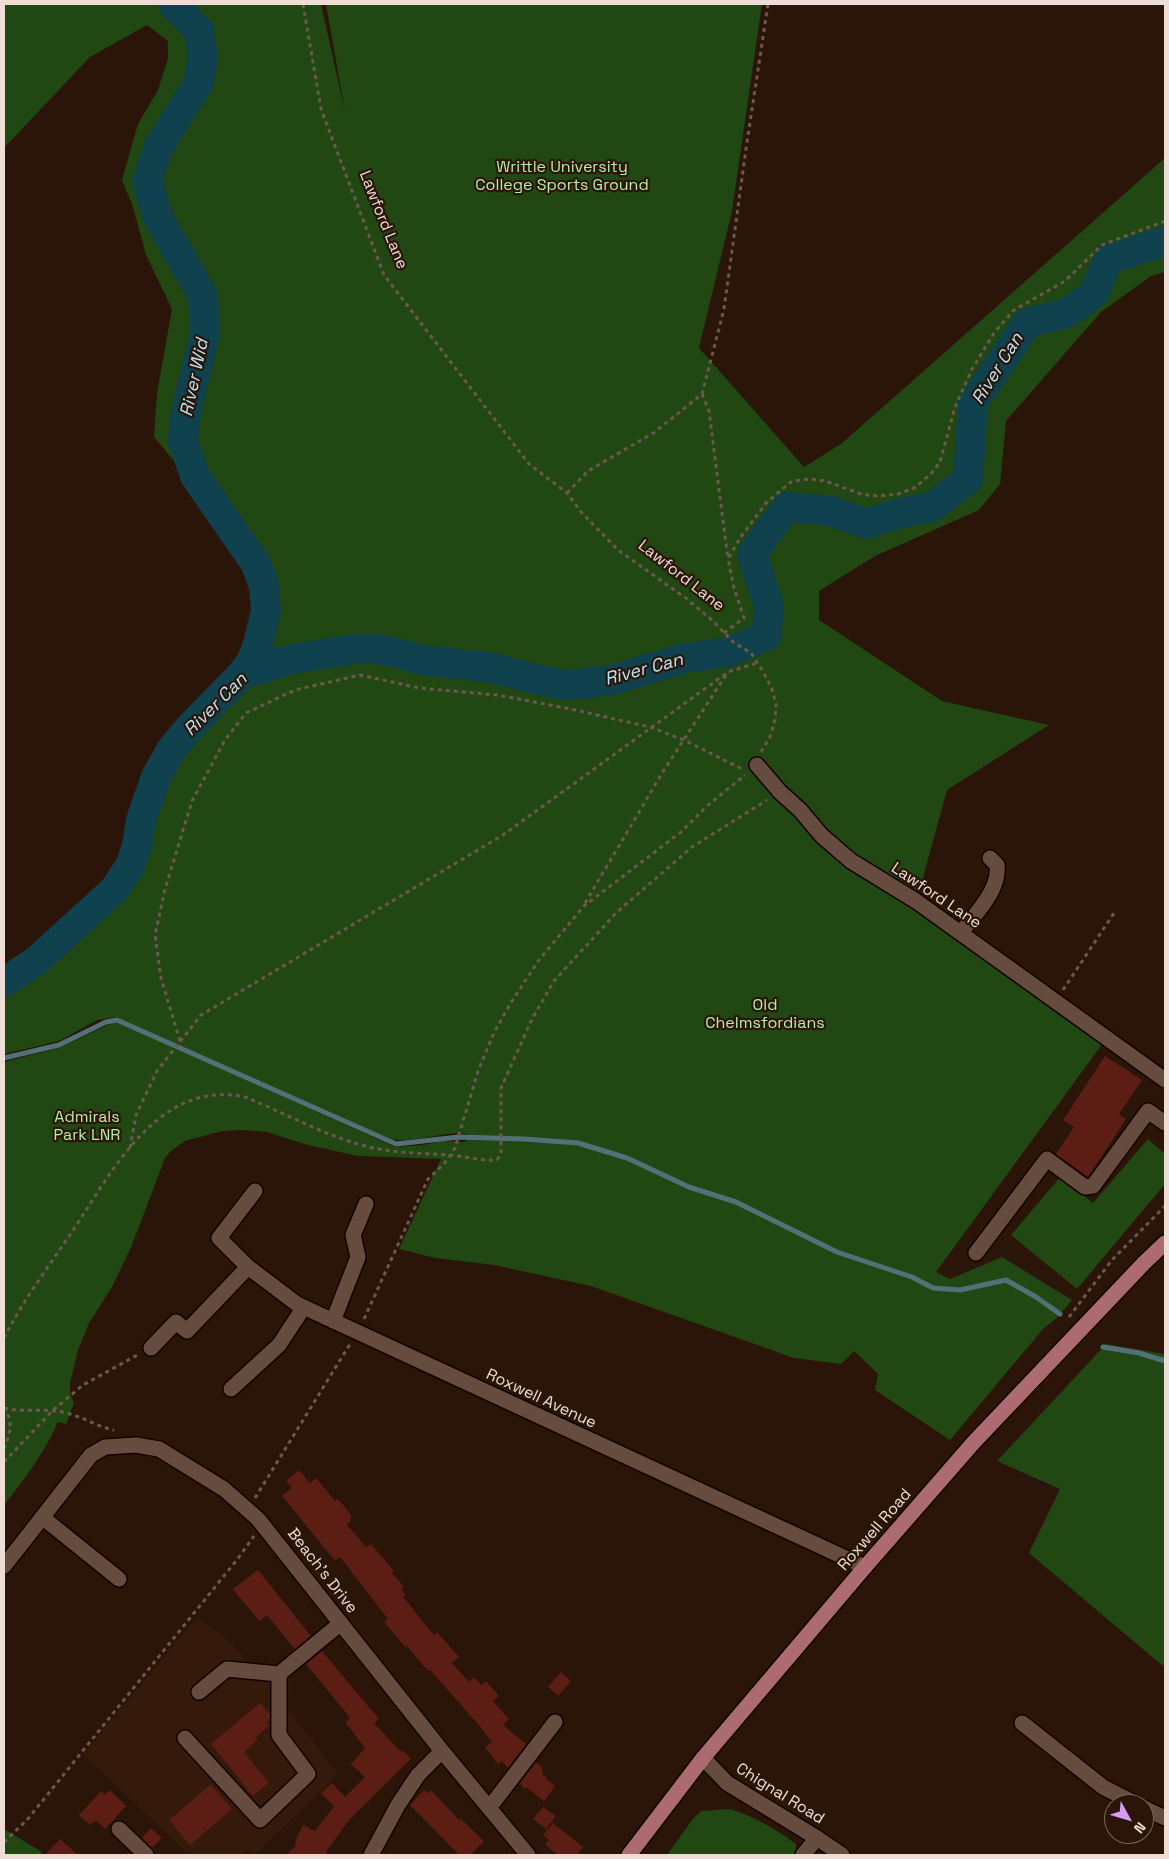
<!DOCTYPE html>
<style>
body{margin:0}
#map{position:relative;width:1169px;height:1859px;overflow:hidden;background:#2b1509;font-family:"Space Grotesk",sans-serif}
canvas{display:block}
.frame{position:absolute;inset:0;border:5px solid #edddd5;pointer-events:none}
.north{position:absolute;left:1104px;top:1794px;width:50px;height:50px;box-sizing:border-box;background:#2b1509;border:1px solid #79655b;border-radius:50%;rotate:129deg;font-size:14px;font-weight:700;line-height:20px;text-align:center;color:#edddd5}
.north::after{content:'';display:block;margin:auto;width:18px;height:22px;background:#d89bf8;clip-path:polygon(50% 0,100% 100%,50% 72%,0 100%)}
</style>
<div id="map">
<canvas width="1169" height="1859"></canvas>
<div class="frame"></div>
<div class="north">N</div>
</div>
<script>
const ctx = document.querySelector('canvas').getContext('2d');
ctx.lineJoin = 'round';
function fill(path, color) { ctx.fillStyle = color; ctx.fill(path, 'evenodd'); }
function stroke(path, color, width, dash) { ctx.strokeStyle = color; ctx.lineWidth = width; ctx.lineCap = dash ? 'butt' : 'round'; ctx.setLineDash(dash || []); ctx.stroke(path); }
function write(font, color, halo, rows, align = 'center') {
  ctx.font = font + ' "Space Grotesk",sans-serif'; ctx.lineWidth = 4.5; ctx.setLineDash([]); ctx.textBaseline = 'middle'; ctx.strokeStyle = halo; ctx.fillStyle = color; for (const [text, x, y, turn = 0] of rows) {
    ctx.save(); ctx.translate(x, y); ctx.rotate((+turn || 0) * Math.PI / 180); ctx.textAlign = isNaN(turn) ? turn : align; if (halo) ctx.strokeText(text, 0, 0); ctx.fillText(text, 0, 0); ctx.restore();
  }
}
const built = new Path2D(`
 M197,1617l29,21 24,27h29l55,-26 -45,37 -1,33 50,65 -83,81h-3l-5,-5 -5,5h-53l-106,-101z`);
const green = new Path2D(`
 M4,4h317l24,108 -19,-108h436l-30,207 -33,137 105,119 37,-23 324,-286v114l-14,4 -50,36 -95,109 -6,63 -21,26 -104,46 -56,35v29l123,81 107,24 -102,65 -32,117 188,136 -167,229 14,7 52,-22 70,43 -15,18 -13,10 -94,112 -75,-50 3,-16 -24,-23 -13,13 -47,-6 -203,-72 -97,-21 -59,-7 -36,-9 42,-90 -83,-3 -50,-11 -41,-13 -21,-2 -24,1 -37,10 -14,10 -6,7 -33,87 -20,42 -23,36 -11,27 -8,33v10l4,10 -8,21 -8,-2c-14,31 -33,57 -54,83v-443l55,-14 53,-25h8l275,124 28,-2 21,-4 21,1 4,-8c-26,-4 -53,10 -79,5l-275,-122 -18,3 -38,21 -55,13v-84c35,-22 69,-47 96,-79 9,-10 20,-24 25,-37 8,-26 10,-52 22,-76 15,-36 42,-62 68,-89 13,-14 28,-27 36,-44 6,-12 7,-43 5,-56 -2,-24 -19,-44 -33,-63 -22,-31 -44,-60 -69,-89l3,-44 15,-84 -26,-54 -13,-48 -11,-27 16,-56 20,-34 10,-32v-17l-21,-16 -57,32 -86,91z
 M1148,1139l17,15v30l-88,105 -66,-54 50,-59 32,27z
 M1106,1344l59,10v307l-2,5 -134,-113 31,-64 -63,-28z
 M729,1809c21,5 50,22 67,35l-1,11h-128l25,-35 9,-9z
 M4,1829l38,23 -2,3h-36z`);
const stream = new Path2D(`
 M4,1058l55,-13 47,-23 11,-2 279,124 63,-7 65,2 54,4 49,15 62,29 47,15 101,50 75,25 21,11 27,2 46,-10 30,17 24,17
 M1103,1347l36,6 26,8`);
const river = new Path2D(`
 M173,4l26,27 4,27 -5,26 -39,62 -12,35 11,36 45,79 2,38 -19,77 -3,30 12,35 61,88 8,22 2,25 -8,33 -6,16 -9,13
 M4,982l32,-21 78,-71 16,-24 7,-20 4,-26 15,-43 15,-27 21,-25 51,-52 18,-4 30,-10 65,-10h20l22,4 23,7 71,8 60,15 20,2 40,-5 74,-22 43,-6 37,-16 3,-29 -17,-54 35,-46 43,4 37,13 33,-11 32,-6 36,-28 5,-76 54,-80 40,-10 26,-19 16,-35 56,-18`);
const building = new Path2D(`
 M1105,1056l37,24 -23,34 7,5 -38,58 -32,-23 18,-27 -11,-7z
 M299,1470l11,13 6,-5 19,23 3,-2 6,7 8,11 -2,2 1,2 -4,4 19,22 5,-3 23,27 -2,2 12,14 -3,3 5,5 -3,2 31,38 3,-3 22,25 -7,6 17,19 5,-5 7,8 5,-4 13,15 -6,5 16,18 -6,6 23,19 -18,24 -6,-7 -4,3 -13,-17 7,-5 -14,-18 -48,-54 -2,1 -21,-25 -1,2 -22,-26 4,-3 -48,-62 -5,4 -53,-65 10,-8 -6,-7z
 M258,1570l53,66 -16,13 -28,-34 -8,6 -26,-32z
 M322,1651l57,68 -5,4 27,29 1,-2 9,9 -61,60 -23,31v5h-41l9,-8 1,-8 7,-14 12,6 19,-25 -13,-13 11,-10 13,14 20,-20 -14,-13 14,-16 -20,-26 5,-4 -44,-54z
 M561,1672l10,9 -13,15 -10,-9z
 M260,1703l10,11v5l-4,3 4,3 -14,12 2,2 -14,13 25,31 -16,13 -42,-52z
 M536,1762l6,5 1,8 3,2v2l9,7 -11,15 -18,-14 -2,2 -4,-6z
 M211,1784l21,25 -42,36 -21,-25z
 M110,1790l16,16 -21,23 -9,-9 -6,5 -11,-10 22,-24 4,4z
 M424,1790l3,3 4,-3 28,30 2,-1 23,22 -14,14h-11l-49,-50z
 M543,1807l13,9 -10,13 -13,-10z
 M553,1823l30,24 -6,8h-19l-13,-10 4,-5 -6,-5z
 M151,1828l11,10 -10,10 -10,-10z
 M60,1839l18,16h-33z`);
const path = new Path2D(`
 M303,4l18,105 63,166 145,189 38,29 15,20 36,37 69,49 26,22 20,21 18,11 13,20 8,16 4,15 -1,16 -5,17 -9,15
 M702,394l7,17 19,148
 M567,493l21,-22 67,-39 47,-38 22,-85 22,-160 22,-145
 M724,633l20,-15 -10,-30 -6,-29 12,-21 26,-35 26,-22 19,-2 14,2 39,14 15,1 19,-2 16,-6 16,-13 10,-13 15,-55 17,-38 22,-36 20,-23 51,-29 37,-36 63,-24
 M585,903l79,-133 62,-95
 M1063,990l53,-80
 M180,1041l-19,-63 -6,-43 10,-46 27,-88 33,-61 21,-27 49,-23 65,-15 59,13 78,7 69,13 84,19 34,13 60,30
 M130,1148l6,-33 21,-44 44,-56 302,-180 225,-163 29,-9
 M1069,1317l43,-57 53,-54
 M364,1319l64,-140 16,-15 11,-16 23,-77 15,-36 17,-31 29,-44 45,-54 97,-74 26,-26 38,-31
 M4,1338c18,-36 43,-69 65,-102 31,-45 60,-103 109,-130 21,-11 44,-14 67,-9 40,16 78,38 120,49 27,7 55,7 83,9 17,1 32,6 49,5l4,-6v-66l31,-69 22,-38 63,-69 75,-65 75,-47
 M4,1408c21,5 45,-1 66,6 15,4 28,13 44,16
 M4,1449c6,-17 9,-23 2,-40
 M4,1462l48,-51 31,-26 56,-31
 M255,1498l95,-154
 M4,1842l23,-22 209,-259 18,-25`);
const minor = new Path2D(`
 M757,765l23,27 20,18 22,26 29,25 65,40 249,179
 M961,933c14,-20 39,-42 36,-68l-7,-7
 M255,1191l-36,47 29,29 49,37 568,263
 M976,1253l71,-94 38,28 8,-1 55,-75 17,12
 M333,1321l25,-64 -5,-22 13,-31
 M151,1348l25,-26 11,9 61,-64
 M231,1389l48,-44 25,-38
 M42,1517l77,62
 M4,1566l87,-111 14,-8 31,-2 23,4 65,40 34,30 184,232 86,104
 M199,1692l28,-23 52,5
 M1022,1723l81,64 33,17
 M185,1738l75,82 48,-46 -29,-39v-61l62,-51
 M703,1758l24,25 90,55 25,17
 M489,1808l66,-86
 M1144,1808l21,10
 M119,1829l27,26
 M371,1855l27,-50 20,-30 24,-24
 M803,1855l14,-17`);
const major = new Path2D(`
 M629,1855l74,-97 162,-191 109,-125 170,-179 21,-20`);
const parkNames = [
 ["Writtle University",562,168],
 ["College Sports Ground",562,186],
 ["Old",765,1006],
 ["Chelmsfordians",765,1024],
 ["Admirals",87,1118],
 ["Park LNR",87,1136]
];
const streetNames = [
 ["Lawford Lane",383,220,68],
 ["Lawford Lane",681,576,38],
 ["Lawford Lane",936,896,34],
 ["Roxwell Avenue",541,1399,25],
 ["Roxwell Road",875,1530,-49],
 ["Beach's Drive",322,1571,52],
 ["Chignal Road",780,1794,32]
];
const waterNames = [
 ["River Can",998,369,-58],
 ["River Wid",195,378,-78],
 ["River Can",644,670,-15],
 ["River Can",216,705,-45]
];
fill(built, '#35190a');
fill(green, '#214713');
stroke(stream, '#527077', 5);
stroke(river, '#10414f', 30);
fill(building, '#5b1d14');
stroke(minor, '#120200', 18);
stroke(major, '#120200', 18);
stroke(path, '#6c584d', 3, [4, 4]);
stroke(minor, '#664c3f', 15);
stroke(major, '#ab6b71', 15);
write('16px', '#b3f09f', '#2b1509', parkNames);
write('16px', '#edddd5', '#2b1509', streetNames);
write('italic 18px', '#bbe6f5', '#2b1509', waterNames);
</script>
